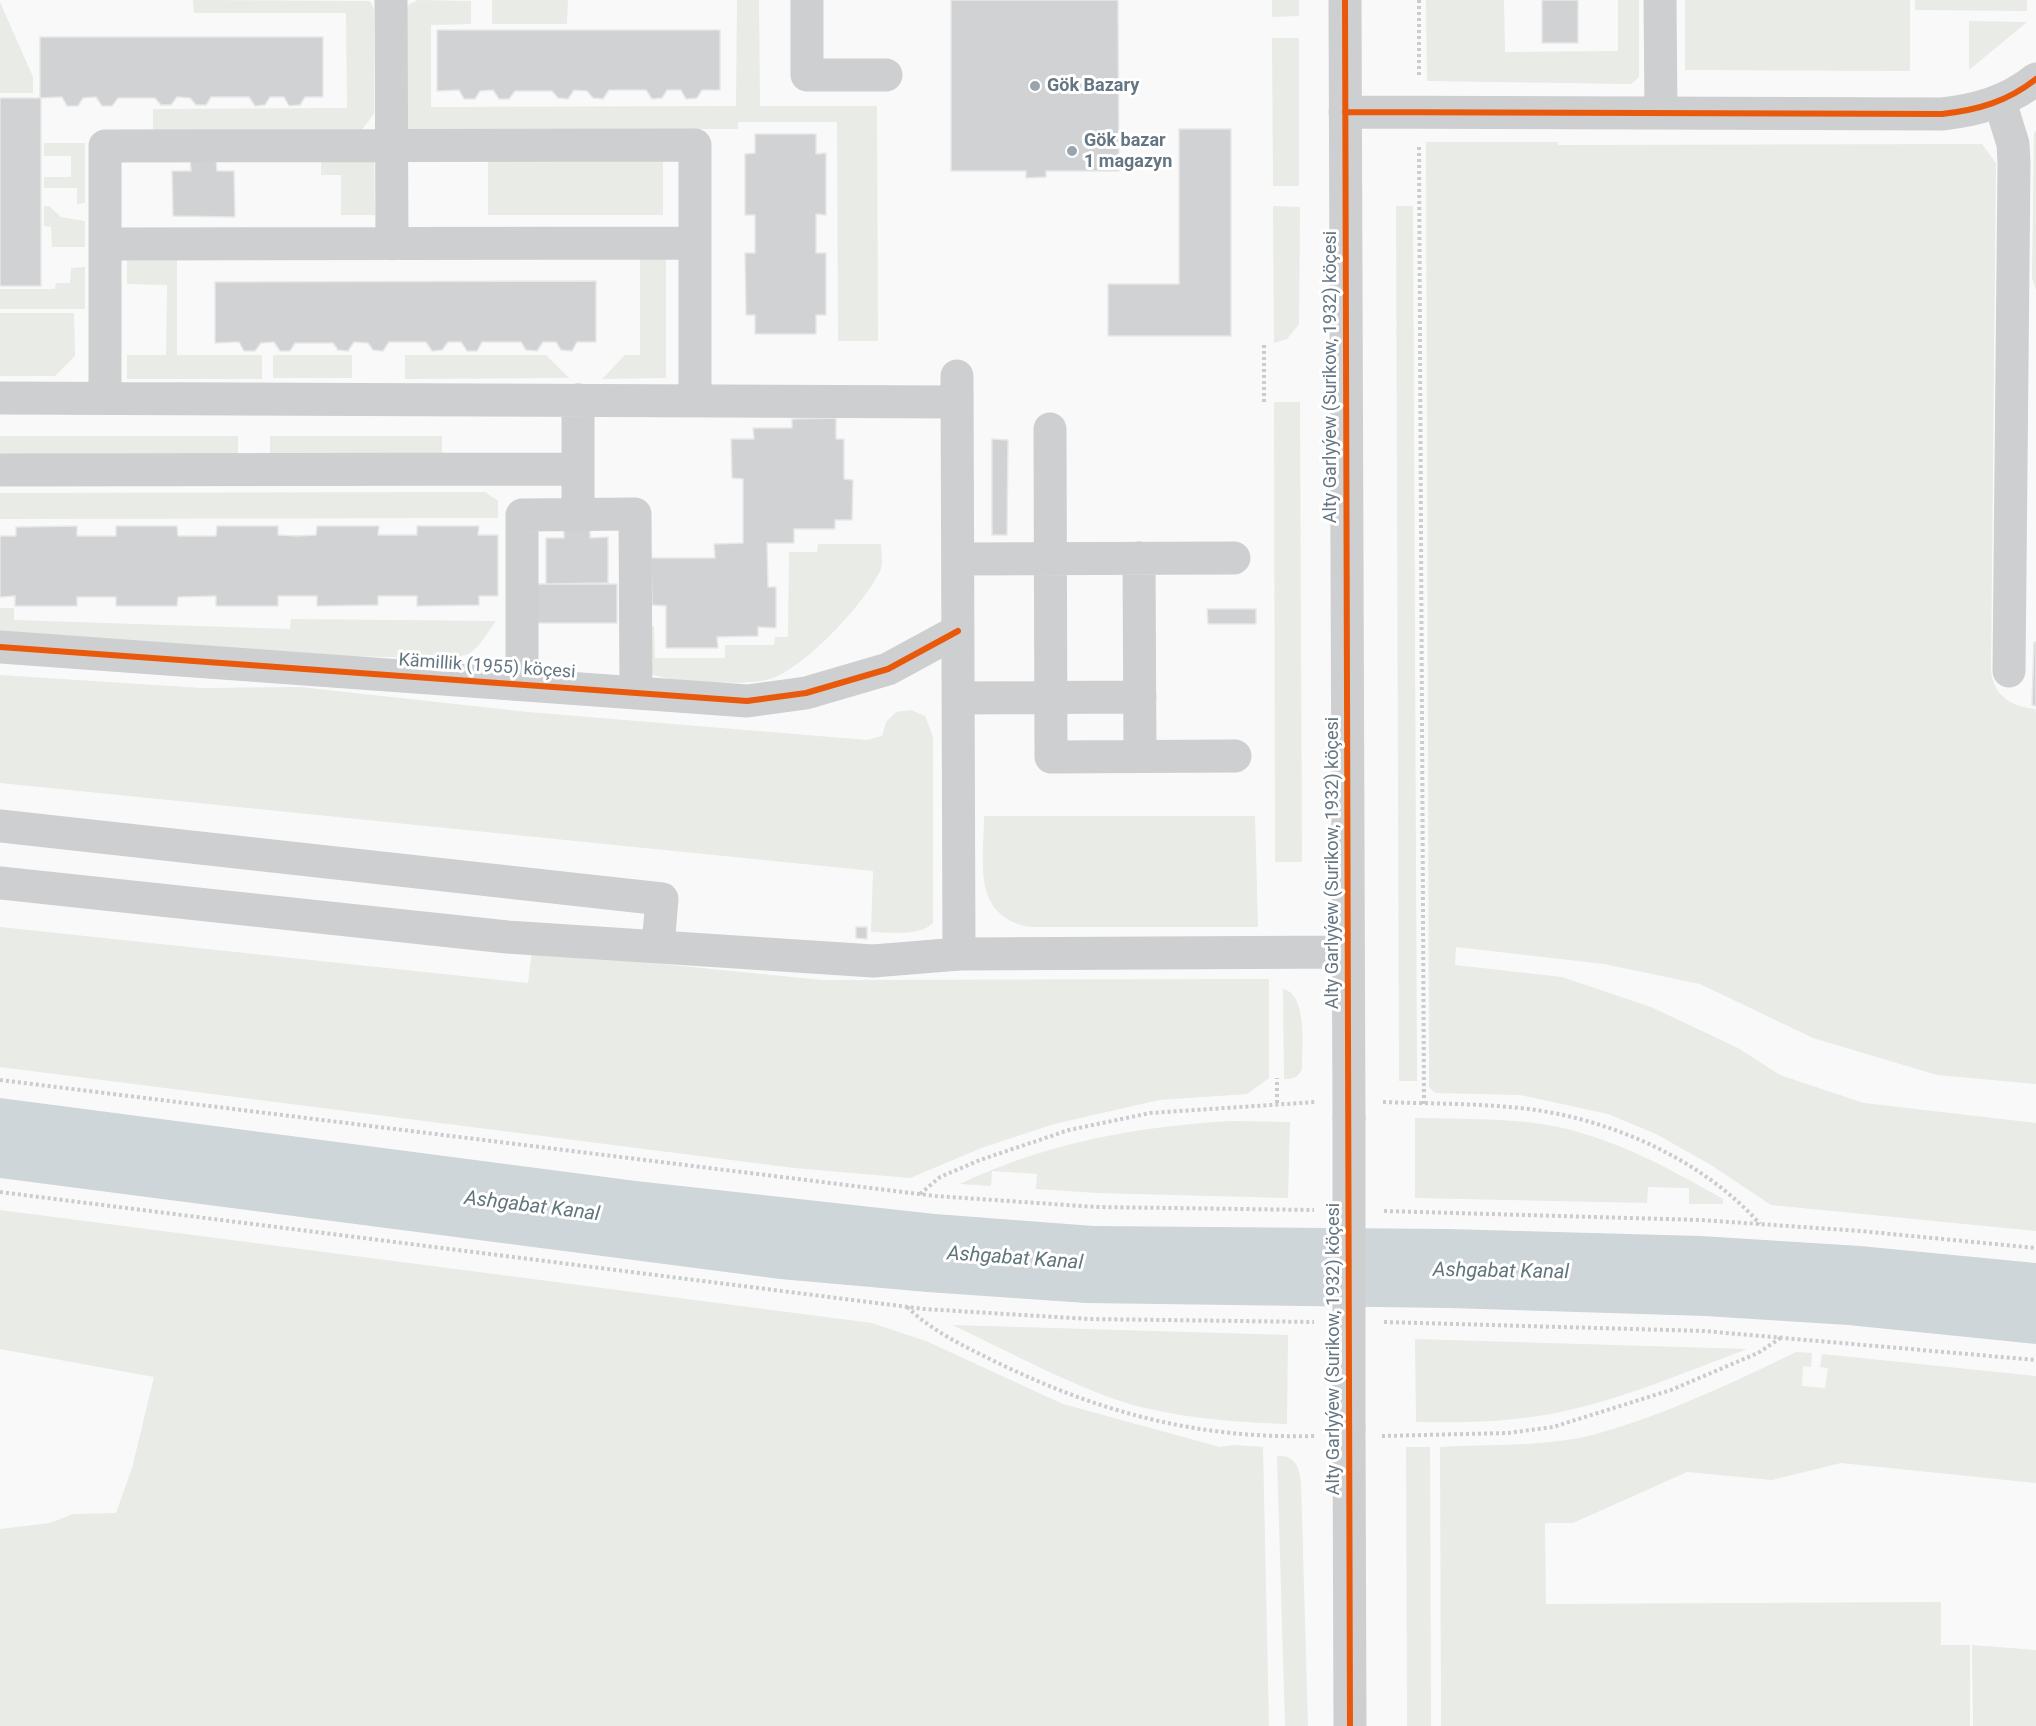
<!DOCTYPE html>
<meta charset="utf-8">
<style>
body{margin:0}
canvas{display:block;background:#f9f9f9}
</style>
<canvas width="2036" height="1726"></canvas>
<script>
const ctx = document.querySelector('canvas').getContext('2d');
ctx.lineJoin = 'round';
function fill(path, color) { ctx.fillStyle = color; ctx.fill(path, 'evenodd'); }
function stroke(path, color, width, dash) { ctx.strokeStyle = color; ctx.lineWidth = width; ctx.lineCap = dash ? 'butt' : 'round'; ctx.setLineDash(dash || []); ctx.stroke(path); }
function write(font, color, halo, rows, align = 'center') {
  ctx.font = font + ' Roboto,sans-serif'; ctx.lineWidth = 6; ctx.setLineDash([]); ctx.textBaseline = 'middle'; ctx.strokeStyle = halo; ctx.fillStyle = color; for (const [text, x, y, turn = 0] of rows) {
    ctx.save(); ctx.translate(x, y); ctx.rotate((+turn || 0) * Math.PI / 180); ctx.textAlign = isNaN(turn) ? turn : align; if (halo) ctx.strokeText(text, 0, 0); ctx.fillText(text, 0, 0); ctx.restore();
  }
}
const green = new Path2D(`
 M193,0l177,1 4,8v105l-14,18h-207v-23l194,-1 -1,-95h-152z
 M418,0l53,1v23l-40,1v82l305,-1 1,-106h22l1,106h117l1,235h-40l-1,-219h-99v7h-333v-117l3,-7z
 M492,0h76l-1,24h-75z
 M1272,0h27v16l-27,1z
 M1426,0h78l1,52 113,-1v-51h21v77l-8,7 -204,-3z
 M1685,0h225v71l-225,-1z
 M1915,0h112v11l-112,-1z
 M0,2l33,75v16h-33z
 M1969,21l58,1 -58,48z
 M1272,38h27v148h-26z
 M2036,131v159l-4,-12 2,-145z
 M1426,142h132v3l424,-1 14,19 -5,507c2,26 21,37 45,39v375l-99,-9 -124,-37 -113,-54 -96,-20 -148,-17 -1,18 107,12 89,30 87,41 42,27 84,28 172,20v108l-265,-26 -60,-40 -55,-31 -48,-20 -88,-19 -85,-2 -6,-6z
 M44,143h41v60l-8,1v-16h-33v-11h27v-21h-27z
 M321,155h53l1,60h-34v-40h-20z
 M488,155h175v60h-175z
 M44,206h5l12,11 24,4v26h-33l-1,-20 -7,-1z
 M1273,206l27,1 -1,117 -12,15 -13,4z
 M1396,206h17l4,875h-18z
 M127,248h50v107h85v24h-135v-24h39l1,-70 -40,-1z
 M666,248v130l-64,1 23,-24h15v-95z
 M85,267v42h-85v-20h55l1,-6h14l1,-15z
 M0,313h74l1,43 -20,20h-55z
 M273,355h79v23h-79z
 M405,355h141l23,23 -164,1z
 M1274,402h26l2,460h-27z
 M0,436h238v21l-238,-3z
 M270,436h172v21h-172z
 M485,492l13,9v17l-498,1v-26z
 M818,544h63c0,8 3,20 -1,27 -15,32 -76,98 -110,108 -23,7 -97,4 -119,-5l-8,-48h11l1,32h70v-13h49l1,-8h13l1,-85h28z
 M0,608h14v12l276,9 1,-10 205,2 -17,24 -10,9 -21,5 -98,-3 -350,-24z
 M0,675l201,13 99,-1 228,25 339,28 15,-4 4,-14 10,-10 15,-2 14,6 8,21v186c-14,14 -43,9 -62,9l2,-61 -873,-88z
 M984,816h271l3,111h-229c-58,-12 -45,-65 -45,-111z
 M0,927l528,56 4,-32 290,29 447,-1v99l-22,16 -88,6 -105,24 -70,23 -74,31 -116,-10 -794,-101z
 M1283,989c25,5 19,60 19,80 -4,9 -9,10 -18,10z
 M1415,1118c42,1 85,0 127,6 65,10 125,43 181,75v5h-34v-16l-41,-1 -1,16 -232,-5z
 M1232,1121l58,1 -2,76 -191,-5 -61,-4 1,-15 -45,-3 -1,15 -31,-2c85,-41 179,-58 272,-63z
 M0,1210l872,113 54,18 137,63 157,43 14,-2 29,2 6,279h-1269v-197l50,-6 23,-9 43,-1 16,-45 22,-91 -154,-28z
 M952,1325l336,10 -1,89c-49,-2 -97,-5 -146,-17 -60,-15 -132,-56 -189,-82z
 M1415,1339l332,10c-61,23 -122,49 -186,63 -48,10 -97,11 -145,10z
 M1796,1352l16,1 -1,14 -8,-1 -1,20 23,2 3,-20 -8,-1 2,-13 214,22v107l-195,-20 -69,17 -85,-8 -114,51h-28l1,81 395,-2v43h29v81h-529l-1,-279c49,-3 109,0 156,-13 69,-19 136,-51 200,-82z
 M1406,1447h24l1,279h-24z
 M1277,1456c18,-1 22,10 24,26l7,244h-23z
 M1972,1645l64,5v76h-63z`);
const water = new Path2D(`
 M0,1098l636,83 299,33 159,12 354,3 253,7 159,10 176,17v81l-188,-19 -143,-9 -256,-8 -363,-5 -159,-11 -147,-13 -780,-101z`);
const building = new Path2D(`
 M951,0h167l1,171h-73v6l-20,1v-7h-75z
 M1542,0h36v43h-36z
 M437,30h283v60h-18l-5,8 -11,1 -5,-9h-14l-5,8 -10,1 -6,-9h-37l-6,9 -10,-1 -6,-7 -13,-1 -6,9 -10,-1 -6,-7h-37l-6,8h-10l-6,-9 -13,1 -5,8h-11l-5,-9 -22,1z
 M40,37h283v60h-18l-5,8 -11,1 -5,-9h-14l-5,8 -10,1 -6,-9h-38l-5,8h-10l-6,-7 -13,-1 -6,8h-10l-6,-7h-37l-6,8h-10l-6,-9 -13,1 -5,8h-11l-5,-9 -22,1z
 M0,98h41v188h-41z
 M1179,129h52v207h-123v-52h71z
 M755,134h61v20l10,-1v62l-10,-1v39h10v62h-10v19h-61v-19h-9l-1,-62h10v-38h-10v-61l10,-1z
 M190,158l26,1 1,12h17l1,46 -62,-1 -1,-45h19z
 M596,281v61h-19l-5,9 -11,-1 -5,-8h-13l-6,9 -11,-1 -5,-8h-39l-5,9h-10l-6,-9h-13l-6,8 -10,1 -6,-9h-37l-6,9 -10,-1 -5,-7 -14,-1 -6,9 -10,-1 -5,-7h-38l-5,8h-10l-6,-9 -13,1 -6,8h-11l-5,-9 -24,1v-61z
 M836,418v21h8v40l9,1 -1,40h-17v9h-41v14h-27l1,44h8v41l-18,-1v9l-41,1 1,11h-52v-42l-14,-1 -1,-47h64l-1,-14 29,-1v-64l-11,-1 -1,-39h23l-1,-11h39v-9z
 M992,439l16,1 -1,95h-15z
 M564,525l26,1v12l18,-1v46l-62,1v-46h18z
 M77,526v10h39v-10h61l1,10h38l1,-10h61v9l19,1 19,-1 1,-9h62l-1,9h39v-9h62l-1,9h20v61h-19v9l-62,1v-10h-39v9l-61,1v-10h-39v10h-62v-10l-38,1 -1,9h-61v-9h-39v9h-62v-10l-15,1v-61h16v-9z
 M536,584h81v39h-81z
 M1207,609h49v15h-48z
 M2034,642h2v64l-4,-1z
 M856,927h11v12l-11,-1z`);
const path = new Path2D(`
 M1419,0v77
 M1419,147l5,957
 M1264,345v57
 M0,1080l935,116 161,11 218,3
 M1383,1102c49,2 97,1 146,7 84,11 174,51 231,115
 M1277,1103v-25
 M0,1192l924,117 165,10 225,3
 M920,1194l20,-17 40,-17 89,-30 81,-17 166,-11
 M1384,1211l317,9 159,11 176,17
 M907,1307c26,25 57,39 89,55 105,51 202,77 319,74
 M1384,1322l320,9 332,29
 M1382,1436l126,-3 45,-6 118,-37 87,-37 24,-16`);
const minor = new Path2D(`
 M391,0l1,244
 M807,0v75h79
 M1345,0l4,1118
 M1660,0l1,113
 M2000,102l13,42 1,19 -5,508
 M1345,112l597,2c35,-4 65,-12 94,-35
 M105,244l590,-1
 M957,376l2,578
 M0,398l957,4
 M105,398v-252l590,-1v256
 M1050,429l1,328 184,-1
 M578,469v-69
 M0,470l578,-1v46
 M1139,558l1,198
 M958,559l276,-1
 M0,647l747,54 59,-8 82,-24 70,-38
 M522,684v-169l113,-1 1,179
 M958,698l182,-1
 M0,826l662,73 -4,47
 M0,883l507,54 366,24 86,-7 389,-2
 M1349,1428l1,298`);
const minorBridge = new Path2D(`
 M1349,1118v310`);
const cycleway = new Path2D(`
 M1345,0l5,1726
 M1345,112l597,2c35,-4 65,-12 94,-35
 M0,647l747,54 59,-8 82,-24 70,-38`);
const markers = [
 [1035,86,6,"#99a4ac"],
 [1072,151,6,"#99a4ac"]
];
const poiNames = [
 ["Gök Bazary",1047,86],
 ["Gök bazar",1084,141],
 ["1 magazyn",1084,162]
];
const streetNames = [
 ["Alty Garlyýew (Surikow, 1932) köçesi",1331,377,-90],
 ["Kämillik (1955) köçesi",487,667,4],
 ["Alty Garlyýew (Surikow, 1932) köçesi",1333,863,-90],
 ["Alty Garlyýew (Surikow, 1932) köçesi",1334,1349,-90]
];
const waterNames = [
 ["Ashgabat Kanal",532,1207,7],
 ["Ashgabat Kanal",1015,1259,4],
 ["Ashgabat Kanal",1501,1272,1]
];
fill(green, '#e8ebe6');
fill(water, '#ced6d9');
fill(building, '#d0d2d3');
stroke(building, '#e8e8e8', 1.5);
stroke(path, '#cbcccd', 4, [3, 3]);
stroke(minor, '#cecfd0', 33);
stroke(minorBridge, '#cecfd0', 33);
stroke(cycleway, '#e8590c', 6);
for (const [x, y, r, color] of markers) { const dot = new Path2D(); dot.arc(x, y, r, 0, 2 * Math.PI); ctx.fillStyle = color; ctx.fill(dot); stroke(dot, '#fff', 2); }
write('bold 18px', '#657683', '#fff', poiNames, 'left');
write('18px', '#657683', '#fff', streetNames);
write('italic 20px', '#60757c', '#fff', waterNames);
</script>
